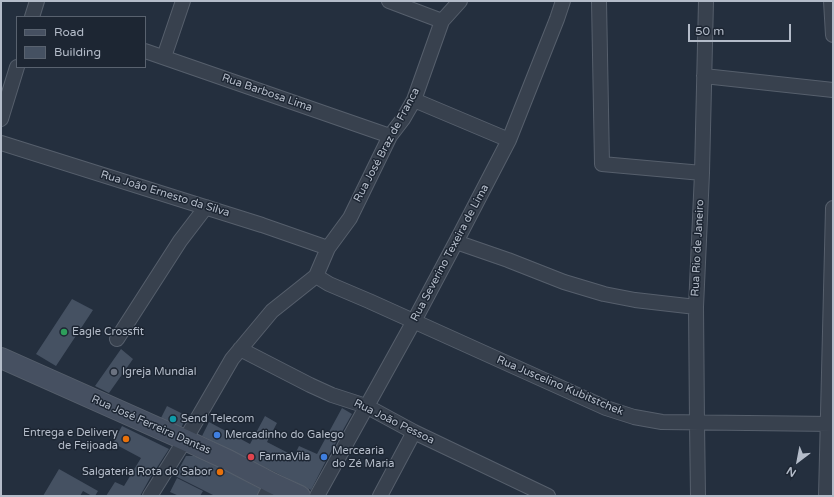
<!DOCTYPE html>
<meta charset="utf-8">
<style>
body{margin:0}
#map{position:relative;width:834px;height:497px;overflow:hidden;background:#242f3e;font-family:"Varela Round",sans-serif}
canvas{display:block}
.frame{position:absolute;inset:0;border:2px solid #b4bcc9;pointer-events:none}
.legend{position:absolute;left:16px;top:16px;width:130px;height:52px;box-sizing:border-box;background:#1d2633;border:1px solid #59626f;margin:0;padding:5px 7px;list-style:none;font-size:12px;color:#b4bcc9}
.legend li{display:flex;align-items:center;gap:8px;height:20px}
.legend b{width:20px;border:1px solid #59626f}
.north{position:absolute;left:778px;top:441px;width:40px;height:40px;-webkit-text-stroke:3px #1d2633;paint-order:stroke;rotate:212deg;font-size:11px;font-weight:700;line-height:16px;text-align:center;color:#b4bcc9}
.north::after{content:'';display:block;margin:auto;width:14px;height:18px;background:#b4bcc9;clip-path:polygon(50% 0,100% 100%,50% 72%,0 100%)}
.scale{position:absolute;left:688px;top:24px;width:103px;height:18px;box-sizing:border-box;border:2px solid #b4bcc9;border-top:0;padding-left:5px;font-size:12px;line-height:14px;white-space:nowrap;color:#b4bcc9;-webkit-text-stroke:3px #1d2633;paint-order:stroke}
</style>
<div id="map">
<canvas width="834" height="497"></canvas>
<div class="frame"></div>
<ul class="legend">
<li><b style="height:5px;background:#465061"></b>Road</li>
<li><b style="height:11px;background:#455162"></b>Building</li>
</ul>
<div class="north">N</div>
<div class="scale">50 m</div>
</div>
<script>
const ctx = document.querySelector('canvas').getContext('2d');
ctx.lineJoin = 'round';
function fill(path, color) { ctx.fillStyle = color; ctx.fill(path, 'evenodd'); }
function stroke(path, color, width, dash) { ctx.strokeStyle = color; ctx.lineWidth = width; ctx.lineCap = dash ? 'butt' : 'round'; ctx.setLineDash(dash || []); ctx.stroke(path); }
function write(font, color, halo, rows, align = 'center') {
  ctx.font = font + ' "Varela Round",sans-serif'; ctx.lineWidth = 3; ctx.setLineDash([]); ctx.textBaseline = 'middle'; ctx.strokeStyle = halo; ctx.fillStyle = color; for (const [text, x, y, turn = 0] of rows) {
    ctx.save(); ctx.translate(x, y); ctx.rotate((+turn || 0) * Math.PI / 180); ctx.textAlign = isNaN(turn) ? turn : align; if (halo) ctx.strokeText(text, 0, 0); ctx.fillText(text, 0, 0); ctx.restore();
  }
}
const building = new Path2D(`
 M72,299l21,11 -37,56 -20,-12z
 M121,349l12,10 -24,34 -14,-7z
 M167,406l20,10 -8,16 -20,-10z
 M342,408l10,6 -23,41 -18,35 -109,-54 7,-14 41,22 15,-28 12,7 -10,19 27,14 5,-10 18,8z
 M122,426l47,23 -19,29 -10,18h-34l9,-14 9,4 17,-28 -28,-15z
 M186,456h8l9,3 24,12 35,19 -4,6h-46l1,-1 -38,-19z
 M59,469l39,22 -3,5h-3l-9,-5 -3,5h-37z
 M177,478l26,13 -3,5h-21l-9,-4z`);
const street = new Path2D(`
 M389,1l53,20
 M599,1l3,163 100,9
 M831,1l2,34
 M32,17l5,-16
 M145,51l245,85
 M164,57l19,-56
 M704,76l129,14
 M414,100l95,40
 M1,119l16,-52
 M1,143l261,82 66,23
 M456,242l52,18 56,22 40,12 31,6 61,7
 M316,276l13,8 40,17 237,107 28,9 28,5 171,2
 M117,339l63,-98 26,-34
 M240,349l70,36 22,10 34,11 48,26 134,64
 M150,496l35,-56 47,-81 40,-48 44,-35 12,-28 22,-30 40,-82 13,-17 11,-19 28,-79 18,-20
 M265,496l7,-13
 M317,496l97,-175 42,-79 53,-102 48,-121 6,-18
 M380,496l34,-64
 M698,496l-1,-73 -1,-116 6,-134 4,-172
 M826,496l7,-288`);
const secondary = new Path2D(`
 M1,358l184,82 43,20 44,23 28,13`);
const markers = [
 [64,332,4,"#2e9e5b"],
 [114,372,4,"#6b7280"],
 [173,419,4,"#0f9aa8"],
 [217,435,4,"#3f7fe0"],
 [126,439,4,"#e8710a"],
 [251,457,4,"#e0444e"],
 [324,457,4,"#3f7fe0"],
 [220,472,4,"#e8710a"]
];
const streetNames = [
 ["Rua Barbosa Lima",267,93,19],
 ["Rua José Braz de Franca",387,145,-62],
 ["Rua João Ernesto da Silva",165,194,17],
 ["Rua Rio de Janeiro",698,248,-87],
 ["Rua Severino Texeira de Lima",450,253,-62],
 ["Rua Juscelino Kubitstchek",560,386,23],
 ["Rua João Pessoa",394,422,26],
 ["Rua José Ferreira Dantas",151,425,24]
];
const poiNames = [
 ["Eagle Crossfit",72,332],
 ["Igreja Mundial",122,372],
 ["Send Telecom",181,419],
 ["Entrega e Delivery",118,433,"right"],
 ["de Feijoada",118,446,"right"],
 ["Mercadinho do Galego",225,435],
 ["Mercearia",332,451],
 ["do Zé Maria",332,464],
 ["FarmaVila",259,457],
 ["Salgateria Rota do Sabor",212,472,"right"]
];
fill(building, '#455162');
stroke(street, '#565f6c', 16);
stroke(secondary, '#565f6c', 22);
stroke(street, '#38414e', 14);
stroke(secondary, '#465061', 20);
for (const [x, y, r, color] of markers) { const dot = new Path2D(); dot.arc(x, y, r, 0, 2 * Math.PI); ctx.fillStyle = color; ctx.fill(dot); stroke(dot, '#1d2633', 1.5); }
write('11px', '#b4bcc9', '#1d2633', streetNames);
write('11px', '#b4bcc9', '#1d2633', poiNames, 'left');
</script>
